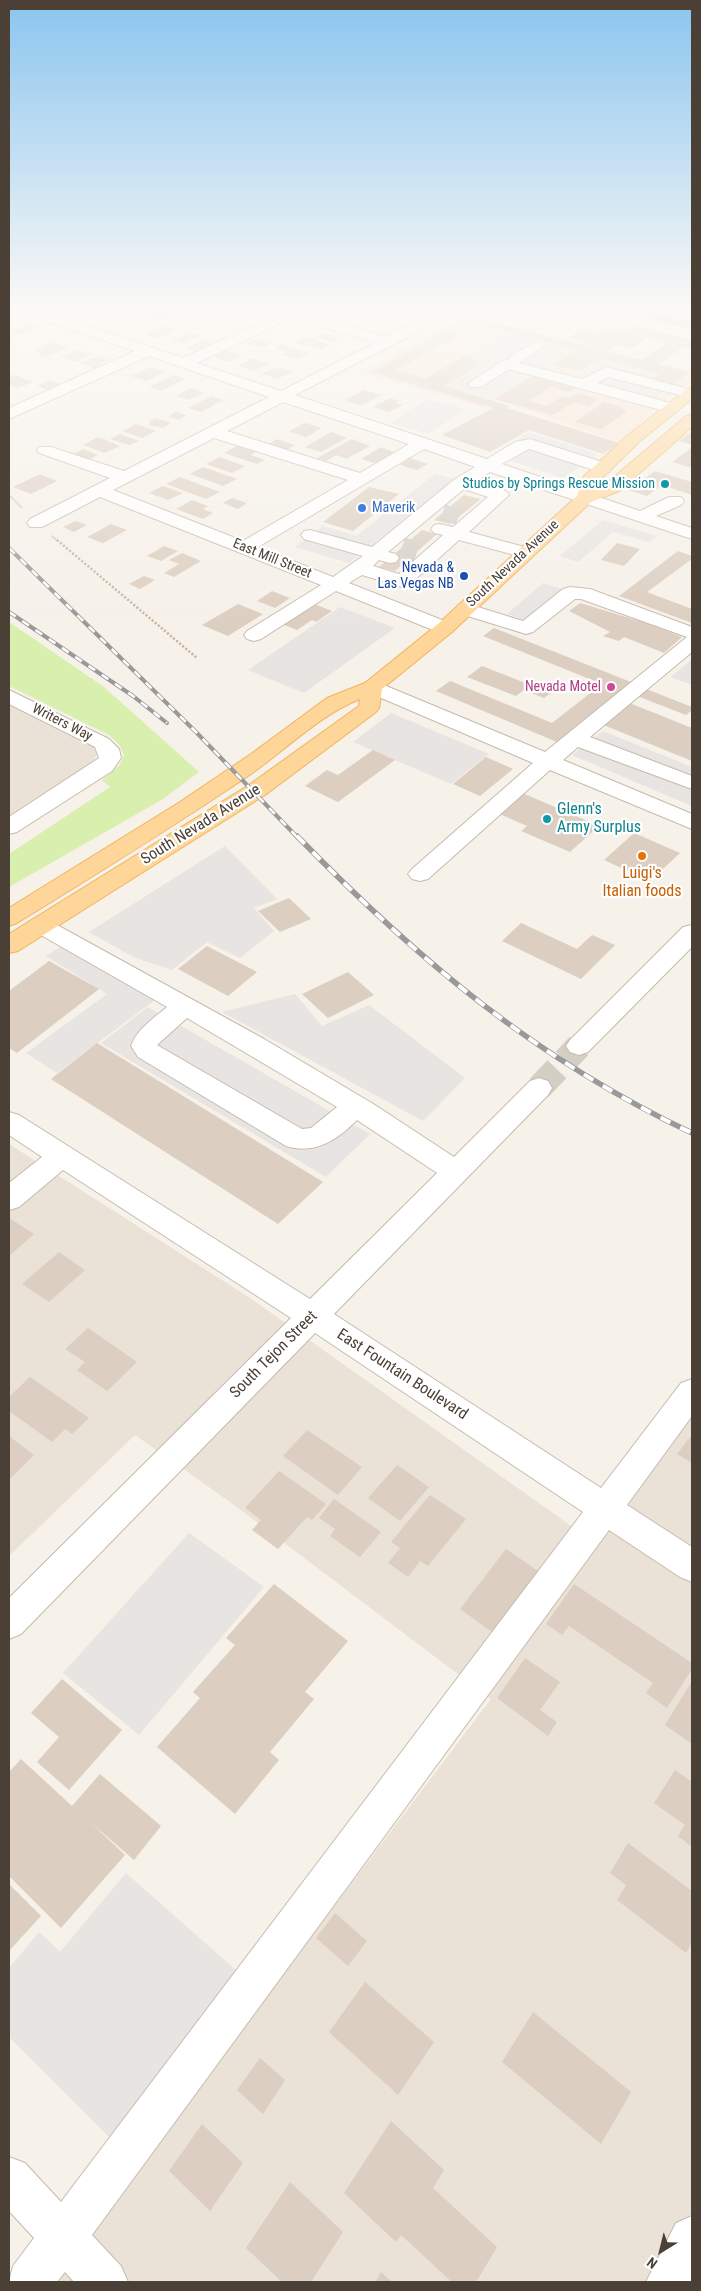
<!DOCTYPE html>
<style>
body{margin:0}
#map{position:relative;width:701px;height:2291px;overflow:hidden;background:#f6f1e9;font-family:"Roboto Condensed",sans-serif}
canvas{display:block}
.frame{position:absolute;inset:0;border:10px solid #4b4036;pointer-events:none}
.north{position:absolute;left:636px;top:2226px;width:50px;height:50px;-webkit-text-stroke:4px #fff;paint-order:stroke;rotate:216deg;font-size:14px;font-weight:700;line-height:20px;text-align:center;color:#4b4036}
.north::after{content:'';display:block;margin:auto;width:18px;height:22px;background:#4b4036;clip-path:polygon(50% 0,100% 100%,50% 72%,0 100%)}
</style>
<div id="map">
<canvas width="701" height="2291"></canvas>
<div class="frame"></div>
<div class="north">N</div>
</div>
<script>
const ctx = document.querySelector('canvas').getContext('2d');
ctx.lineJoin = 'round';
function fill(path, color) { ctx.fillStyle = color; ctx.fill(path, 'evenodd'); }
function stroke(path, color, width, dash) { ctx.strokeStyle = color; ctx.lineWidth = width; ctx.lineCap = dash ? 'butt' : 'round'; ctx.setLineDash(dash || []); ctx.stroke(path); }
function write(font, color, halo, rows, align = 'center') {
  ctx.font = font + ' "Roboto Condensed",sans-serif'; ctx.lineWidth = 4.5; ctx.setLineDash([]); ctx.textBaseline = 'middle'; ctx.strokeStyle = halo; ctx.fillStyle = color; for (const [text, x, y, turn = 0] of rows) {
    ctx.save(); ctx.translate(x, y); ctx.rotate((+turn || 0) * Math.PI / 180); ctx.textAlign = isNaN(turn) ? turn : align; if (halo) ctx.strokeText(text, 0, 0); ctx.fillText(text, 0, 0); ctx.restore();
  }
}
const residential = new Path2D(`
 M9,705l84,42 4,7 -5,9 -83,53z
 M9,1144l241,154 348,247 94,-135v872h-642l441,-583 -261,-197 -95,-67 -126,121z`);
const commercial = new Path2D(`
 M468,315l224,57v9l-24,17 -47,44 -125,-42 -13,8 -123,-36z`);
const green = new Path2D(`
 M9,622l95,65 95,85 -36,27 -154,88v-33l101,-67 -8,-7 18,-15 4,-10 -5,-11 -10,-9 -100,-49z`);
const parking = new Path2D(`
 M506,333l63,17 -77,49 -43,-13 39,-24 -20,-6z
 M603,360l48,13 -5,4 28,9 -29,19 -79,-23z
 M427,399l39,10 -37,25 -39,-11z
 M529,432l69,22 -35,24 -69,-23z
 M435,474l19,5 -105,84 -54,-16 28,-21 33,10z
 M603,520l54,16 -8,6 -36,-10 -35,30 -18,-6z
 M543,583l19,6 -35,32 -20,-7z
 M340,607l55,21 -91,65 -56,-23z
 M692,659v26l-21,-8z
 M391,713l98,41 -38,30 -98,-42z
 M603,731l89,36v39l-120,-51z
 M225,846l52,53 -23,9 20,23 -34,27 -33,-16 -35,28 -39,-13 -44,-25z
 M63,945l92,55 -98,73 -31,-20 81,-59 -61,-38z
 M295,994l27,32 47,-21 96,73 -42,43 -201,-109z
 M148,1007l222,127 -44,43 -225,-134z
 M189,1533l75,54 -125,148 -76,-62z
 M126,1873l112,99 -126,168 -103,-103v-69l30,-36 21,20z`);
const building = new Path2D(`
 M118,307h42l18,6 -19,8z
 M620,307h32l-5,3 45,12v8l-76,-20z
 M484,320l120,30 -35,-13 14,-8 17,5 10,-6 37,11 -18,10 -13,-4 -10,6 35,9 26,-17 -41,-11 10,-6 56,14v9l-9,-2 -24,17 31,8 -18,12 -19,-5 6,-5 -56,-15 -24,12 -27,-7 24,-14 -98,-26z
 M28,324l11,3 -18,8 -11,-4z
 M163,326l15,4 -21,8 -11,-3z
 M447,330l14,4 -65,36 29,9 39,-23 21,6 -41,24 65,20 -2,2 112,35 -16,11 -74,-24 -39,22 -48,-17 51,-27 -121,-36z
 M190,332l12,4 -19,8 -12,-3z
 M324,333l16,5 -8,4 -16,-5z
 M307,337l24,8 -9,4 -27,-6z
 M205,339l6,2 -5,2 7,2 -14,7 -13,-4z
 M255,339l15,5 -8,4 -15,-5z
 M53,342l16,5 -23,10 -10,-3 4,-2 -5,-2z
 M281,344l29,9 -13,6 -15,-4 6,-3 -13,-4z
 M76,350l15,5 -16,7 -15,-5z
 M227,350l15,5 -14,7 -14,-5z
 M98,356l12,4 -11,4 7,3 -7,3 -19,-7z
 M253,358l17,6 -16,7 -17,-5z
 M151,367l14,5 -19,9 -15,-5z
 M278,367l15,5 -16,7 -15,-5z
 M535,374l44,12 -10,6 -18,-5 -22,14 18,5 16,-10 8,2 6,-5 21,6 -10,7 -15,-4 -20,13 -58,-16z
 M15,375l18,7 -15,6 -9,-3v-7z
 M174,375l12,4 -25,12 -12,-4z
 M50,380l13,5 -13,6 -13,-5z
 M191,388l13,5 -15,7 -13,-4z
 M364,390l17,5 -20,11 -16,-6z
 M211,396l13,4 -23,12 -13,-4z
 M390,398l9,3 -3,2 7,2 -14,7 -16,-5z
 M604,402l18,5 4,5 -25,17 -26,-7z
 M176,412l11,3 -8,5 -11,-4z
 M156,418l15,5 -8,5 -15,-3 3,-2 -3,-1z
 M305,423l17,5 -16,9 -17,-6z
 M136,424l20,7 -14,7 -20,-7z
 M331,432l16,6 -26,14 -16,-5z
 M691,432l1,11 -2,1 -11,-3z
 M120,434l19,7 -10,4 -19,-6z
 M98,437l22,9 -15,7 -22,-8z
 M277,439l18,6 -12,7 -18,-6z
 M352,439l18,7 -24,13 -9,-4 -11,6 -9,-3z
 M237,446l19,6 -5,3 14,5 -8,4 -33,-11z
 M381,447l15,6 -22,10 -13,-4z
 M691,448l1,20 -20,-6z
 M83,449l15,6 -12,6 -16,-5z
 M219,457l26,9 -13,7 -26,-9z
 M410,458l18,6 -11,6 -17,-5z
 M203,467l34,12 -14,7 -33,-12z
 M655,471l37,11v13l-30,-10 -15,11 -19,-6z
 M40,474l17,7 -26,13 -18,-7z
 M180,477l40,15 -14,7 -40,-15z
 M163,486l20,7 -15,7 -19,-7z
 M369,487l30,7 -46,37 -30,-9z
 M464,495l17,4 -31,25 -16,-4z
 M232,498l15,5 -9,6 -15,-6z
 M192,500l16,6 -5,3 10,4 -10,6 -27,-10z
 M76,521l11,4 -13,7 -11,-5z
 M111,524l16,6 -24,13 -16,-6z
 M422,530l15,4 -42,37 -16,-4z
 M617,543l23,6 -16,17 -23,-6z
 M164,546l14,5 -17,10 -14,-5z
 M678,551l14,5v3l-45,33 45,17v14l-73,-27z
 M182,553l19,8 -27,16 -10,-4 15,-9 -10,-4z
 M144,576l11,4 -15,9 -11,-5z
 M272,591l18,7 -15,10 -18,-7z
 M312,603l20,8 -16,11 -4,-2 -15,10 -15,-6z
 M580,603l66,20 36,14 -18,16 -40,-16 -5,4 -16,-5 7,-4 -41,-21z
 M238,604l25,10 -35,22 -26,-11z
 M494,628l137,54 -74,60 -121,-51 14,-10 102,42 50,-39 -119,-48z
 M482,666l69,27 -7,5 -20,-8 -8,6 -49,-19z
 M646,689l46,18v3l-6,5 -49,-19z
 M627,702l65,26v33l-91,-37z
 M373,750l22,10 -57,42 -33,-16 22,-16 11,5z
 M486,757l27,12 -33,27 -27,-12z
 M520,792l79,34 -29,26 -49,-21 6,-5 -32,-14z
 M634,833l46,20 -30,28 -46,-21z
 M289,898l22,21 -31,13 -22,-21z
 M521,923l56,26 15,-14 23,10 -34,34 -79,-38z
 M207,946l50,26 -29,24 -50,-27z
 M49,961l50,28 -82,64 -8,-5v-57z
 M348,972l26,23 -46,23 -26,-24z
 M97,1043l226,139 -45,42 -227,-145z
 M9,1218l25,16 -25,22z
 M59,1252l26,18 -36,32 -27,-18z
 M88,1328l49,34 -30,29 -30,-21 8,-8 -20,-13z
 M30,1377l59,41 -17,16 -7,-5 -13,13 -43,-31v-14z
 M307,1430l55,37 -24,28 -55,-39z
 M9,1436l25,19 -25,25z
 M690,1437l2,1v25l-15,-9z
 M397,1465l32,22 -29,34 -32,-23z
 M279,1471l47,33 -14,16 -5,-3 -29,32 -26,-19 9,-10 -16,-12z
 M430,1495l36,24 -38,47 -8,-5 -12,16 -20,-14 12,-15 -9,-6z
 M334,1499l47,33 -21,25 -30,-21 5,-7 -16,-11z
 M506,1549l32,22 -46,61 -32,-23z
 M274,1584l74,57 -43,51 9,7 -44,53 9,8 -44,54 -78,-67 43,-49 -7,-6 42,-47 -9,-7z
 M574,1584l118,79v6l-25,39 -21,-15 7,-10 -84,-57 -7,9 -16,-11z
 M525,1658l35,24 -20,28 17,12 -9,14 -51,-38z
 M62,1679l60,51 -53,60 -32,-28 22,-25 -28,-24z
 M692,1681v63l-27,-19z
 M21,1759l51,47 28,-32 61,52 -27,34 -44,-38 35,33 -64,73 -52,-52v-104z
 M675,1770l17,12v65l-14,-11 7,-11 -31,-22z
 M628,1843l64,48v51l-6,11 -69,-53 9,-15 -16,-12z
 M9,1884l32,32 -32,35z
 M335,1913l32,28 -19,25 -32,-28z
 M365,1982l69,60 -36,53 -69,-63z
 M533,2012l98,80 -30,52 -99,-82z
 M260,2058l25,22 -22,34 -26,-24z
 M391,2121l53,49 -11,18 64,59 -21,35h-24l-51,-47 -5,7 -52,-49z
 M202,2124l41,39 -33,48 -41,-40z
 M290,2182l53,50 -32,50h-29l-36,-34z
 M381,2272l11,10h-17z`);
const minorTunnelFar2 = new Path2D(`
 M443,512l16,5`);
const minorTunnelFar1 = new Path2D(`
 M402,547l15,5`);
const minorTunnel = new Path2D(`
 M539,1088l40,-42`);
const pathFar1 = new Path2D(`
 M9,495l13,13
 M52,536l6,5`);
const path = new Path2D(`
 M57,540l140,118`);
const minor = new Path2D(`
 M10,307h21l152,51 109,-50 94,29 58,-30h18l-2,3 -165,85 192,64 28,-17 15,-3 79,25 2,4 -2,4 -6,1 -74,-24 -27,15 138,47 29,-14h12l3,4 -3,4 -25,11 36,12v11l-202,-67 -15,10 31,9 3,4 -40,37 63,17 3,4 -3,4 -6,1 -67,-18 -50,45 -7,2 -40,-12 -13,8 103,41 3,4 -3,4 -7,2 -7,-2 -102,-41 -75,48 -7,2 -7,-2 -3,-4 3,-4 74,-46 -221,-88 -58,30h-12l-3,-4 3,-4 80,-41 -71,-25 -2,-3 2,-3h12l73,24 145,-74 -120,-41 -140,63v-11l126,-57 -123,-41zM293,317l82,26 -94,48 -84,-28zM283,402l126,42 -49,29 -133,-42zM214,438l134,42 -105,61 -130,-51zM424,449l51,18 -20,12 -83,68 -62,-17 -6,1 -3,4 3,4 59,17 -30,21 -75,-30zM464,489l24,8 -35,30 -13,-3 -6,1 -3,4 3,4 9,2 -44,39 -26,-8 6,-6 11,3 6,-1 3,-4 -3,-4 -8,-2z
 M664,307l28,1v8l-26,-6z
 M535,342l5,1 2,3 -2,3 -21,14 63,16 24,-12 86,23v8l-84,-21 -11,6 81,22 2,3 -2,3 -6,2 -163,-44 -28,18h-10l-3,-3 34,-23 7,-1 2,-4z
 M570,587l20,2 102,38v25l-102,85 102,39v13l-114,-42 -15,13 129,54v15l-142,-59 -122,109 -8,2 -8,-2 -4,-5 4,-5 121,-106 -168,-72 -3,-4 3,-4 7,-2 7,2 166,69 142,-115 -106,-38h-6l-42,33 -7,2 -68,-21 -2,-4 2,-4 7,-2 58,18 40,-32z
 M9,690l100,49 10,10 2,9 -9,13 -95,61 -8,2v-17l90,-59 -4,-11 -86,-43z
 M40,917l8,3 216,119 111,66 79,52 76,-76 9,-3 9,3 4,7 -4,7 -214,219 267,174 80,-105 11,-4v37l-65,89 65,42v35l-12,-5 -71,-47 -517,705 29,31 7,16h-54l-9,-10 -8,10h-48l4,-16 21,-28 -25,-27v-54l16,6 36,39 522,-690 -268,-179 -294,301 -12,5v-41l282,-280 -228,-148 -44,37 -10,3v-27l33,-26 -33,-22v-23l10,3 291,184 127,-126 -80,-53c-20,20 -42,35 -71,26l-148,-89 -7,-11c6,-17 23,-28 36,-39l-135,-77 -4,-5 4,-5zM187,1018l150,89 -26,21 -9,1 -145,-84z
 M692,925v22l-104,105 -9,3 -9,-3 -4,-6 4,-6 113,-113z
 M692,2216v66h-46l30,-59z`);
const major = new Path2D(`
 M692,387v12l-53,43 -41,40 -2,6 11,-5 79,-67 6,-2v13l-73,64 -28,11 -139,130 -70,57 -3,19 -3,4 -111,83 -247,156 -9,2v-19l240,-149 110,-79 1,-7c-41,16 -75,52 -112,77 -75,51 -153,99 -231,147l-8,3v-18l171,-106 71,-48 76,-56 38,-15 73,-59 139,-128 7,-20 43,-40 60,-47z`);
const railFar1 = new Path2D(`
 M9,548l187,184 102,106
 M9,612l124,84 34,27`);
const rail = new Path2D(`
 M297,836c121,124 237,222 395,297`);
const markers = [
 [665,484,5,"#0f9aa8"],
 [362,508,5,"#3f7fe0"],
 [464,576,5,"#1a4fb4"],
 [611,687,5,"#d1479c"],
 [547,819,5,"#0f9aa8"],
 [642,856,5,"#e8710a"]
];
const farCulturenames = [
 ["Studios by Springs Rescue Mission",655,484]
];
const farShopnames = [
 ["Maverik",372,508]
];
const farStreetnames = [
 ["East Mill Street",272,559,22],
 ["South Nevada Avenue",513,564,-43],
 ["Writers Way",62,723,27]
];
const farTransitnames = [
 ["Nevada &",454,568],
 ["Las Vegas NB",454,584]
];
const farHotelnames = [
 ["Nevada Motel",601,687]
];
const cultureNames = [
 ["Glenn's",557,810],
 ["Army Surplus",557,828]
];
const streetNames = [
 ["South Nevada Avenue",201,825,-32],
 ["South Tejon Street",274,1355,-45],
 ["East Fountain Boulevard",402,1375,33]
];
const foodNames = [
 ["Luigi's",642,874],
 ["Italian foods",642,892]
];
fill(residential, '#ebe2d7');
fill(commercial, '#fae4d3');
fill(green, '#d9efae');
fill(parking, '#e7e4e1');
fill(building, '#dccec0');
stroke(minorTunnelFar2, '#d4cec5', 16, [16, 8]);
stroke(minorTunnelFar1, '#d4cec5', 20, [20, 10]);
stroke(minorTunnel, '#d4cec5', 26, [26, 12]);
stroke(minor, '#c6baad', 2);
stroke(major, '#f2b25c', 2);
stroke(pathFar1, '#c7b19a', 2, [1, 1]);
stroke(path, '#c7b19a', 2.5, [2, 2]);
fill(minor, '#fff');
fill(major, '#ffd699');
stroke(railFar1, '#999', 4);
stroke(rail, '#999', 5.5);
stroke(railFar1, '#fff', 2.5, [8]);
stroke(rail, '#fff', 4, [11]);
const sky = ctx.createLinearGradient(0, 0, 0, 628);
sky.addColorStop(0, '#8bc5ef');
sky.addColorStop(0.49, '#fbf9f5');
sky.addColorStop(1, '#fbf9f500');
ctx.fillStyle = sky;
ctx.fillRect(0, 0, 701, 628);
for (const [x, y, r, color] of markers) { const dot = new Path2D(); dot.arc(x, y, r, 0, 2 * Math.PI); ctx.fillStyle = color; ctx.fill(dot); stroke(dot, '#fff', 2); }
write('14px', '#0d838f', '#fff', farCulturenames, 'right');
write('14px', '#366cbe', '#fff', farShopnames, 'left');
write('14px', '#4b4036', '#fff', farStreetnames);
write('14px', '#164399', '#fff', farTransitnames, 'right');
write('14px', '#b23c85', '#fff', farHotelnames, 'right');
write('16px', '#0d838f', '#fff', cultureNames, 'left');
write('16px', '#4b4036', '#fff', streetNames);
write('16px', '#c56008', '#fff', foodNames);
</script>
